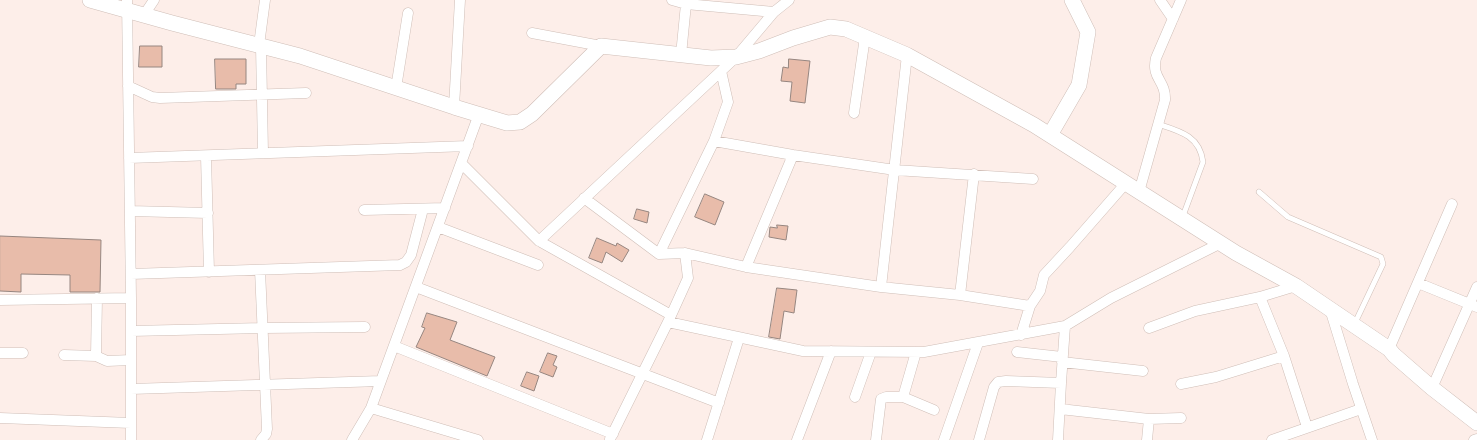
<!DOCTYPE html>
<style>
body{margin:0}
canvas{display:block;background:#fdeee9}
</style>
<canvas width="1477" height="440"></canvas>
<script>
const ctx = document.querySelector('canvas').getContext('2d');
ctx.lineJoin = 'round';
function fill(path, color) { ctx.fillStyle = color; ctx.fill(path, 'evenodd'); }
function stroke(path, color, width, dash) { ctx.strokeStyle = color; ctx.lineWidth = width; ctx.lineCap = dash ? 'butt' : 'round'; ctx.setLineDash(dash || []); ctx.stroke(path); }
const building = new Path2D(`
 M140,46h22v21h-23z
 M215,59h31v25h-10v5h-20z
 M789,59l21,2 -5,42 -15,-2 2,-19 -11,-1 2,-14 5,1z
 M705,194l19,8 -9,23 -20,-8z
 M637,209l12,3 -2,11 -13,-4z
 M777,225l11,1 -2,14 -17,-3 1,-10 7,1z
 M0,236l101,4 -1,52h-30v-17l-49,-1v18l-21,-1z
 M597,238l19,8 1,-3 12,7 -7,12 -16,-10 -4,11 -13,-5z
 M777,288l20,2 -3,23 -10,-2 -4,28 -11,-2z
 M427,313l30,9 -7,18 45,17 -8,19 -71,-29 9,-19 -3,-1z
 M548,353l9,3 -4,9 4,2 -4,10 -13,-5z
 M527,372l12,4 -5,15 -13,-5z`);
const lane = new Path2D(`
 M1158,124c22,7 42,12 45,38l-20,54
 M1259,192l29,25 93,40 2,7 -29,61`);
const street = new Path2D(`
 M127,0l4,298v142
 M672,0l14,4 88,8
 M1160,0l13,19
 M144,15l10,-15
 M532,33l69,13
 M259,45l6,-45
 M261,46l2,107
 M681,55l5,-51
 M128,86l24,11 8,1 146,-5
 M396,88l12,-75
 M454,107l6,-107
 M854,113l11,-76
 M714,141l79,14 102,15 138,9
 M206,156l3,116
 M129,158l339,-12
 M461,163l78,78 132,74
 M1139,192l26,-92c1,-20 -14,-21 -9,-42l25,-58
 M584,198l75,56 26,-1 61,14 135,20 79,8 70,11
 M364,210l81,-2
 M130,211l78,2
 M438,227l100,38
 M539,241l197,-184 38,-45 15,-12
 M659,254l55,-113 14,-39 -7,-31
 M746,267l47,-112
 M260,270l7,159 -1,5 -5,6
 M131,274l269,-9 6,-3 5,-7 12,-46
 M1418,283l59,24
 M416,287l303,116
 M881,287l26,-232
 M960,295l14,-121
 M1260,297l36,-11
 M0,300l131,-2
 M1330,309l23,75 19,56
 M668,322l135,29 121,1 141,-26 46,-28 110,-55
 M1149,328l46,-17 65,-14 24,59 23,71
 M131,331l132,-3 102,-1
 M1021,335l9,-29 10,-15 4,-16 26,-28 56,-64
 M394,346l219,88
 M1389,349l63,-145
 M1017,352l45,5
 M0,353h23
 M64,355l32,1 11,5 24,-1
 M96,356l1,-58
 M1062,362l81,9
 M1181,384l35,-7 68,-21
 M1432,388l45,-101
 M131,389l250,-8
 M855,397l16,-45
 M903,397l31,13
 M371,408l107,32
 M1060,409l89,10 32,-1
 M0,418l131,5
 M610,439l58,-117 20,-44 -3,-25
 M352,440l19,-32 108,-294
 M707,440l32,-102
 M797,440l34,-89
 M876,440l5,-41 5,-2h17l13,-45
 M944,440l34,-97
 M979,440l15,-53 4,-5 8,-1 55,2
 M1058,440l3,-57 4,-57
 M1147,440l2,-21
 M1272,440l89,-31
 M1474,440l3,-1`);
const secondary = new Path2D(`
 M90,0l82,23 128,33 154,51 53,16 13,-1 12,-8 69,-68 110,12 25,-1 23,-6 34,-13 37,-11 16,2 61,26 127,70 202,128 60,33 93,63 5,6 38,33 45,35
 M1050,135l29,-50 9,-53 -16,-32`);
fill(building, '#e8bcaa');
stroke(building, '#968680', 1);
stroke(lane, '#cfbeb7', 6);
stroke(street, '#cfbeb7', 11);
stroke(secondary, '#cfbeb7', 16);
stroke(lane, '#fff', 5);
stroke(street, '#fff', 10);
stroke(secondary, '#fff', 15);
</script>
